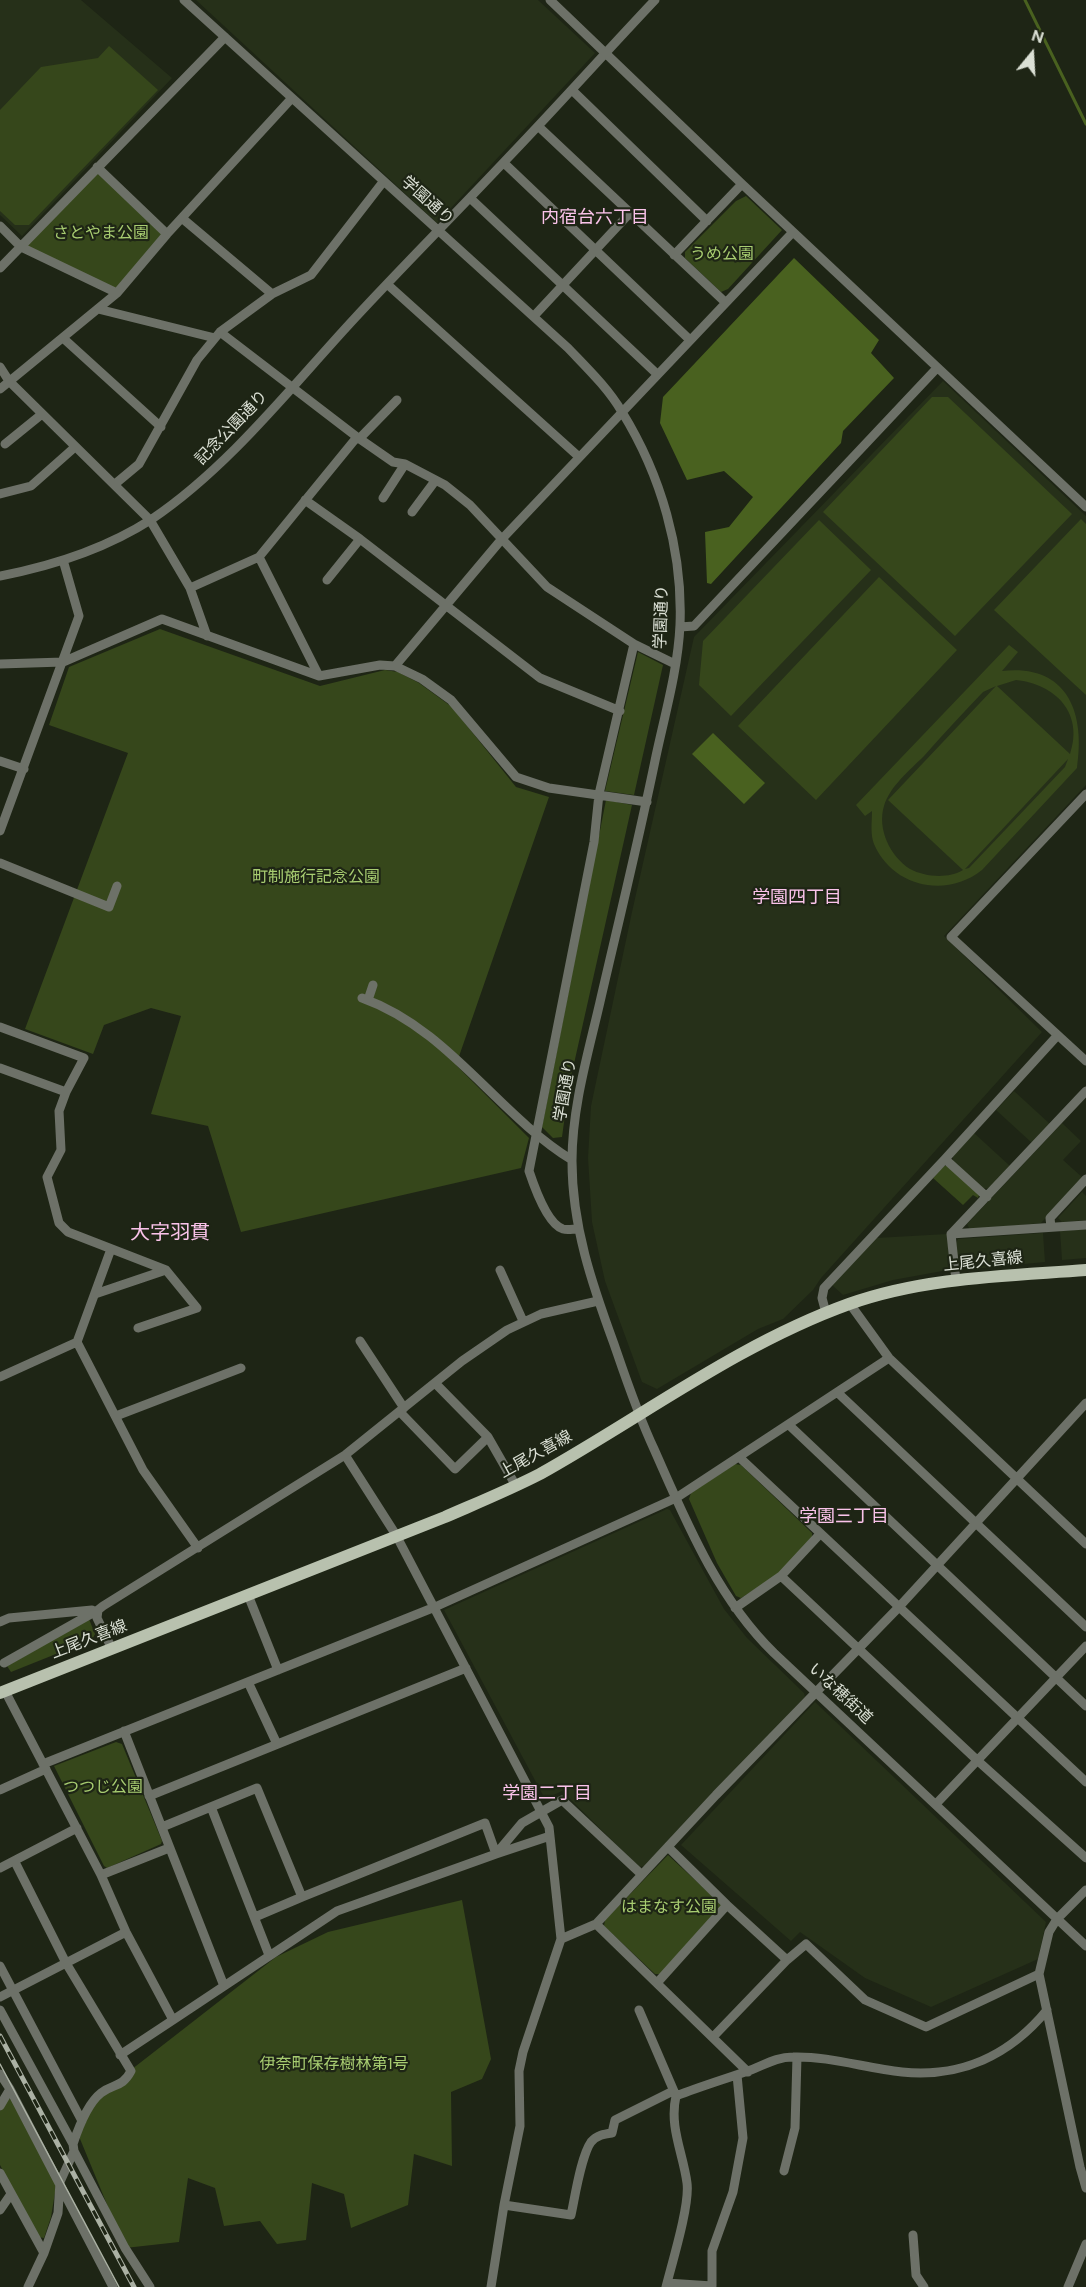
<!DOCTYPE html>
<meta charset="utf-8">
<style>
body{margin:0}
#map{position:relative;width:1086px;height:2287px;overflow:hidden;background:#1e2515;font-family:"DM Sans",sans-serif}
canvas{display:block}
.north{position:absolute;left:1002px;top:24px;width:60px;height:60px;-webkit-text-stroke:4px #1e2515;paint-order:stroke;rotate:18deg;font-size:16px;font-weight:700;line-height:24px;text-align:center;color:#dbe0d5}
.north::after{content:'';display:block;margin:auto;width:21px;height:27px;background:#dbe0d5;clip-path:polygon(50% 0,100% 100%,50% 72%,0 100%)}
</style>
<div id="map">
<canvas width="1086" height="2287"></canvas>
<div class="north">N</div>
</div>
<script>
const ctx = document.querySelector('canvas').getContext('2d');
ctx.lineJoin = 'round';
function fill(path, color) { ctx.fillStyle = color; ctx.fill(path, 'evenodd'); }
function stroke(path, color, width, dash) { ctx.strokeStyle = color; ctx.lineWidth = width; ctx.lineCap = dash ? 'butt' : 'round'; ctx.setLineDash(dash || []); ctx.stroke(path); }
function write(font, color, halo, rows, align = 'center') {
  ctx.font = font + ' "DM Sans","Noto Sans JP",sans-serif'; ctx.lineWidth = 4.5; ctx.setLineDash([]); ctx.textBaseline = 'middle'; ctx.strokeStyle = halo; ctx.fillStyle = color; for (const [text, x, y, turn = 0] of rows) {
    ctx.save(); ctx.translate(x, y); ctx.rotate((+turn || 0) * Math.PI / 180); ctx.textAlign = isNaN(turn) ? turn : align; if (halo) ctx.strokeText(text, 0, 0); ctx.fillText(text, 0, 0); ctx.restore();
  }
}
const built = new Path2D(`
 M0,0h81l91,78 -150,158 -22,-21z
 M196,0h342l57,53 -158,170z
 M943,381l143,135v269l-142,151 98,96 -221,246 -8,12 -30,29 -25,10 -101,60 -15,-7 -37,-101 -13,-59 -4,-64 3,-52 41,-194 62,-275z
 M1014,1091l36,33 -18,19 -36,-33z
 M1062,1123l19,18 -18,19 20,18 -42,45 -71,7 -3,-6z
 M974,1133l36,33 -20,23 -7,-1 -30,-27v-6z
 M1082,1192l4,4v24l-24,2 -4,-4z
 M1086,1229v29l-24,2 -2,-29z
 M1043,1233l2,29 -84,8 -4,-4 -1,-23 2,-4z
 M947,1234l3,34 -2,2 -55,10 -50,15 -11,-10 44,-47z
 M667,1509l3,1 54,99 23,29 57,55 1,4 -161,169 -5,1 -77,-76 -17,8 -101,-189z
 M815,1702l231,220 -8,37 -107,48 -66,-29 -65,-46 -9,9 -110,-96z`);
const green = new Path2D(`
 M109,46l49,44 -129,135h-14l-15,-14v-101l41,-43 57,-9z
 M97,167l70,67 -50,59 -96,-46z
 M746,196l36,34 -54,59 -7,3 -36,-34v-6l51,-51z
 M932,397h16l124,117 -117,122 -132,-124z
 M1081,519l5,5v171l-92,-85z
 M819,520l52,50 -140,146 -32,-31 4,-44z
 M879,577l78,73 -141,150 -78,-74z
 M160,629l160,57 65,-16 13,2 21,11 33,24 64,80 33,10 -93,268 73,73 -8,30 -280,64 -33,-106 -57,-12 30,-98 -30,-8 -47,17 -11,29 -68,-25 103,-276 -79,-28 20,-58z
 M1009,645l9,7 -16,19c63,-7 84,38 75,97l-95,102c-35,28 -89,18 -108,-26 -4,-10 -2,-22 -2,-33l-7,5 -9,-11zM1016,680c40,4 68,34 54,74l-73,-68zM996,686l-108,114 75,70c-15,9 -38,7 -53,-1 -20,-13 -33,-40 -26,-63 6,-20 26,-36 40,-50 19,-22 39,-43 59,-64zM1068,759l-3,8 -96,101 -4,1z
 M638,652l25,13 -29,130 -29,-4z
 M606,800l26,5 -63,281 -7,51 -9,1 -11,-11z
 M944,1166h4l31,29 -1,3 -5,-3 -10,10 -30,-27z
 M735,1464l6,1 71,68v4l-34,38 -37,23 -5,-2 -19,-33 -28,-64 2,-6z
 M89,1619l6,15 -3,6 -7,3 -6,-2 -12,2 -6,9 -50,20 -4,-6z
 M116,1742l6,2 40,97 -1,3 -54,24 -3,-2 -50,-100z
 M668,1855l53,49v4l-60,66h-6l-51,-48 1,-6z
 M462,1900l29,159 -9,20 -31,13 1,74 -38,-12 -6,51 -57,23 -7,-34 -32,-11 -6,57 -29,4 -17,-23 -36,5 -9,-38 -27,-10 -9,64 -54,6 -47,-114 22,-40 176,-137 52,-25z
 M12,2098l45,82 -6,37 -7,21 -6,-1 -38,-72v-54l7,-12z`);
const water = new Path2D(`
 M794,258l85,82 -8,13 23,25 -51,53 -2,12 -130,141 -4,-1 -2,-51 24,-5 24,-30 -29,-26 -37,9 -27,-57 3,-26z
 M713,733l52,50 -21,21 -52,-50z`);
const stream = new Path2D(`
 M1025,0l61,124`);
const minor = new Path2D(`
 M184,0l384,348c19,20 40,40 54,64 39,63 61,139 58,213 -2,44 -15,89 -24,131 -17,83 -37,164 -56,246 -12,52 -28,105 -28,159 0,65 20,123 42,183 12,35 24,71 40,105 32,72 62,147 120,204l312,293
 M550,0l192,184 344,323
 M572,90l135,131
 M538,126l187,176
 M504,163l186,177
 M97,167l70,67
 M470,198l187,176
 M183,219l89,75
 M0,226l21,21 96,46
 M674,255l68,-71
 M0,268l225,-231
 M387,284l191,172
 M98,309l117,29
 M534,316l95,-102
 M220,332l137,105 36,25 12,2 40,21 25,20 77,82 87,57 41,20
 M63,338l98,89
 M0,367l9,14 141,139 40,68 17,48
 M0,389l117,-96 50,-59 125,-136
 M359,439l38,-39
 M5,444l37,-30
 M115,484l24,-20 58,-104 23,-28 52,-38 39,-19 72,-93
 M0,494l31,-8 44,-39
 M383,498l22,-34
 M305,500l55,39 180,139 80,33
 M412,512l23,-31
 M259,557l60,119
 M0,576c52,-10 107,-28 152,-57 77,-52 139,-132 202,-200 49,-53 100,-104 150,-157 51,-53 100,-108 151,-162
 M327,580l33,-41
 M190,588l69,-31 98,-120
 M680,627l14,-1 243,-258
 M0,664l63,-2 99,-43 157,57 61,-11 15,1 27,13 29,21 65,77 33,11 98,14
 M395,666l106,-126 292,-308
 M0,761l24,8
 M1086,794l-135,143 135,124
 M0,831l79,-215 -16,-56
 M0,863l109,44 8,-21
 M362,998c87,31 134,115 210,162
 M368,1000l5,-15
 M0,1027l84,31 -18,34 -66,-24
 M66,1092l-7,19 2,39 -14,27 12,46 9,9 98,38 31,38 -59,20
 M945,1159l42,38
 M1051,1227l-1,-9 36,-39
 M577,1229c-4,0 -10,1 -14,0 -16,-5 -29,-43 -34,-58l65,-329 5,-48 35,-150
 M951,1234l135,-143
 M951,1234l135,-9
 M951,1234l5,47
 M500,1270l23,51
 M95,1294l71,-24
 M850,1304l39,54 197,186
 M826,1313l-4,-15 2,-10 121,-129 112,-123
 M360,1341l44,67
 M77,1342l66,128 55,78
 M0,1377l77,-35 34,-93
 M838,1393l248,234
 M400,1412l55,57 33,-32 -53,-54
 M116,1416l125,-48
 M789,1425l297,281
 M488,1437l28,49
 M345,1455l51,80 153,292 12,112 -38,113 -4,19 1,55 -16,79 -13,82
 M739,1457l347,325
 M781,1576l197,185 108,97
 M248,1595l30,75
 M735,1608l46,-32 39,-42
 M0,1622l9,-4 83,-8
 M112,1649l-15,-31 1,-8 5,-4 242,-151 117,-94 45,-31 34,-16 57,-13
 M4,1663l94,-53
 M248,1682l29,62
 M5,1691l96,184 25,57 47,88 164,-109 159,-57 26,-31 40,-23 79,74
 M124,1731l100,255
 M43,1764l392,-157 241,-109 213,-140
 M0,1790l46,-21
 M149,1796l317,-128
 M936,1804l150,-158
 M211,1807l58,148
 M162,1827l95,-39 45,109 183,-74 11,31 54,-18
 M668,1847l59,58 60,55
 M15,1862l51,101 65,108c-9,17 -17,12 -30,22 -13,10 -23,36 -28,51
 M0,1868l77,-40
 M101,1875l68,-27
 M1086,1890l-29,29 -8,13 -10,42 41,193 6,21
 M255,1917l47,-20
 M596,1924l152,148
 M561,1939l35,-15 120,-129 182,-187 188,-205
 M0,1966l82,155
 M657,1983l70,-78
 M0,1997l126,-65
 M0,2010l73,134 1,7 51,97 25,39
 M639,2010l37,86c-7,31 7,57 11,87 3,22 -15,80 -21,104
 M713,2037l74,-77 19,-16 59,56 61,27 113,-53
 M120,2055l53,-35
 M0,2074l10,15 103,198
 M676,2096c23,-9 46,-16 69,-24 17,-5 29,-15 48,-15 36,-1 72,11 109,15 59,6 108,-17 145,-62
 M0,2106l10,-17
 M784,2171l11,-43 2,-71
 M0,2173l44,80
 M504,2205l67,10c4,-18 10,-59 20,-73 6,-7 13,-8 21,-9l3,-13 58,-29
 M0,2210l11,-16
 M913,2235l3,40 8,12
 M667,2283l45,3v-35l21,-59 10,-54 -6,-63
 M28,2287l16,-34 14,-40 2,-31 14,-31
 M1068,2287l18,-43`);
const major = new Path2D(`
 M0,1693l445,-176c32,-14 64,-27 95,-43 102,-57 198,-130 309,-170 76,-27 158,-28 237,-34`);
const tram = new Path2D(`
 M0,2064l119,223`);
const rail = new Path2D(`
 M0,2036l134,251`);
const streetNames = [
 ["学園通り",427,201,42],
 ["記念公園通り",232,428,-46],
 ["学園通り",662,617,-88],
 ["学園通り",566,1090,-80],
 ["上尾久喜線",983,1262,-6],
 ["上尾久喜線",536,1455,-29],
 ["上尾久喜線",89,1640,-21],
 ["いな穂街道",840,1694,43]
];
const parkNames = [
 ["さとやま公園",101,234],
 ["うめ公園",722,255],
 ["町制施行記念公園",316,878],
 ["つつじ公園",103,1788],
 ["はまなす公園",669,1908],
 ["伊奈町保存樹林第1号",334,2065]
];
const neighbourhoodNames = [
 ["内宿台六丁目",595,218],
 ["学園四丁目",797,898],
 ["学園三丁目",844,1517],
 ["学園二丁目",547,1794]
];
const quarterNames = [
 ["大字羽貫",170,1234]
];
fill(built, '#263019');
fill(green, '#36471b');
fill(water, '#49611f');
stroke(stream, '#49611f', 3);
stroke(minor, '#6d7168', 9);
stroke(major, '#b8c1ae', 12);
stroke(tram, '#abb1a4', 1.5);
stroke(rail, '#abb1a4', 5);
stroke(rail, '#1e2515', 3, [9]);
write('16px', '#dbe0d5', '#1e2515', streetNames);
write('16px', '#a8cd71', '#1e2515', parkNames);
write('18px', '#fac3ea', '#1e2515', neighbourhoodNames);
write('20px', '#fac3ea', '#1e2515', quarterNames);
</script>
